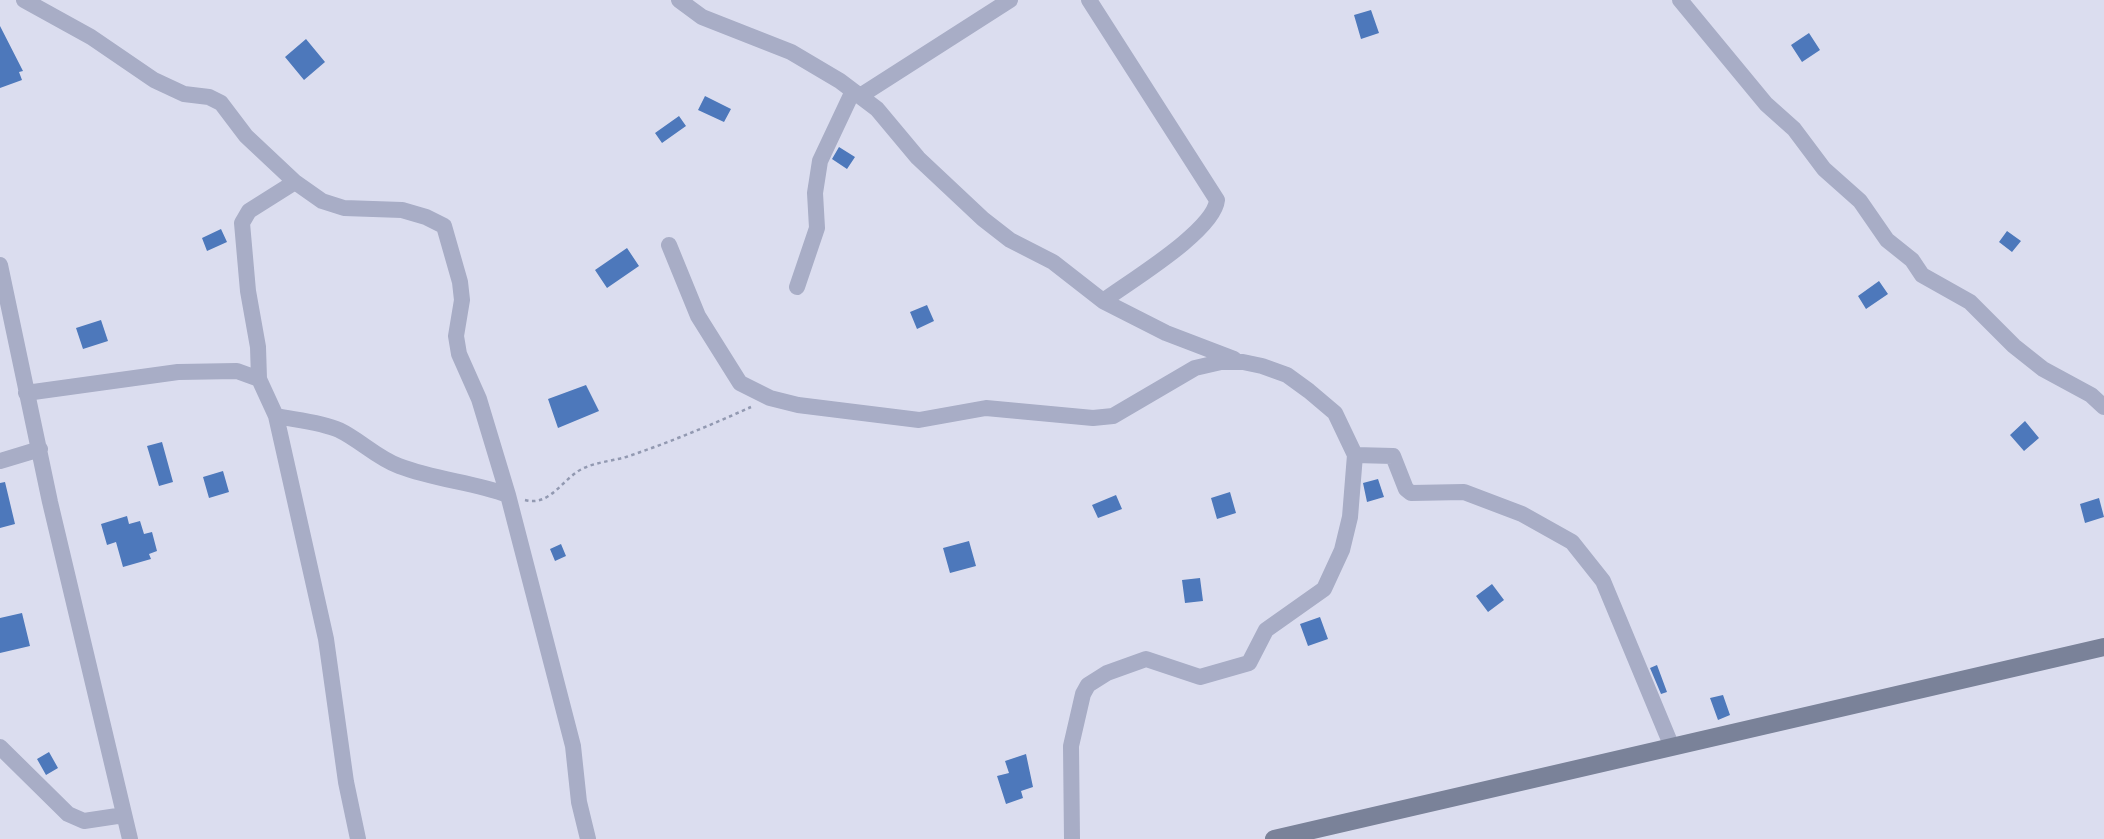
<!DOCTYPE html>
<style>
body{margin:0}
canvas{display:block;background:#dbddef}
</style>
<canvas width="2104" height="839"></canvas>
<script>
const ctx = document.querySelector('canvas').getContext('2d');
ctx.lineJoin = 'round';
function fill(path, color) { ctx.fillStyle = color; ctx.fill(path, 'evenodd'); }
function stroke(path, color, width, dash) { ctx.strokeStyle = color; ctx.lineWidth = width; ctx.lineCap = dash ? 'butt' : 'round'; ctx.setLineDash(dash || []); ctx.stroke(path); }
const building = new Path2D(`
 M1371,10l8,23 -18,6 -7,-24z
 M0,26l23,45 -4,1 3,8 -22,8z
 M1809,33l11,17 -18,12 -11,-17z
 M306,39l19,23 -21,18 -19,-23z
 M705,96l26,13 -7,13 -26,-12z
 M679,116l7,10 -24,17 -7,-10z
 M839,147l16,10 -8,12 -15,-10z
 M221,229l6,13 -20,9 -5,-13z
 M2007,231l14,10 -9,11 -13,-10z
 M627,248l12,18 -32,22 -12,-18z
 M1879,281l9,13 -22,15 -8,-13z
 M927,305l7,16 -17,8 -7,-17z
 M101,320l7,21 -25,8 -7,-21z
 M586,385l13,26 -41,17 -10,-29z
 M2025,421l14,17 -15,13 -14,-16z
 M162,442l11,40 -14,4 -12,-40z
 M223,471l6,21 -20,6 -6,-21z
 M1378,479l6,18 -17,5 -4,-19z
 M5,482l10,42 -15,4v-45z
 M1230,492l6,21 -19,6 -6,-21z
 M1116,495l6,14 -24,9 -6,-13z
 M2099,498l5,19 -19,6 -5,-19z
 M127,516l2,8 11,-3 4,13 8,-2 5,19 -8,3 2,5 -28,8 -7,-25 -9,3 -6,-21z
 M969,541l7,25 -26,7 -7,-25z
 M561,544l5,12 -11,5 -5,-12z
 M1200,578l3,23 -18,2 -3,-23z
 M1492,584l12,16 -16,12 -12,-16z
 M22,613l8,33 -30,7v-35z
 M1320,617l8,22 -20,7 -8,-22z
 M1657,665l10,27 -6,2 -11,-26z
 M1723,695l7,20 -12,5 -8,-22z
 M49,752l9,16 -12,7 -9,-16z
 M1026,754l7,33 -12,4 2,7 -17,6 -9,-28 12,-3 -4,-12z`);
const path = new Path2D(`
 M525,500c26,7 38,-23 59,-32 13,-6 28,-7 42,-11 42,-14 85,-32 125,-50`);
const street = new Path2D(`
 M24,0l67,37 63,43 30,14 25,3 12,6 25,33 49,46 27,19 22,7 58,2 24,7 18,9 16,56 2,18 -6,36 3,18 20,45 29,96
 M679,0l23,17 89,35 49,29 37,28 41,49 65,61 27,21 43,22 50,39 63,32 68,26
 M1089,0l128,200c-3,31 -87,81 -114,101
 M1680,0l86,104 28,25 30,40 36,32 27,39 25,20 10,15 48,27 44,44 29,23 48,26 13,12
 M860,96l150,-96
 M669,245l29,71 42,67 30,15 28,7 121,15 67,-12 107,10 20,-2 82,-48 26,-6h22l19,4 25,9 22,16 26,22 20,42 -5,62 -8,33 -18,39 -58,41 -17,33 -49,14 -54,-18 -39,14 -19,12 -5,9 -12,52 1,93
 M0,265l50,237 80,337
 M797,287l20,-59 -2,-35 5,-32 33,-70
 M259,379l-1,-32 -10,-56 -6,-68 7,-12 46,-29
 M26,393l152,-21 59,-1 22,8 17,37c20,4 45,6 63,14 21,10 38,28 60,36 37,14 73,16 109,29l65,251 6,56 9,37
 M276,416l50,223 20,143 12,57
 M1355,455l38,1 13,33 5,4 53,-1 58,22 50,28 31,39 69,166
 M0,461l40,-12
 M0,747l68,67 16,7 40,-6`);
const secondary = new Path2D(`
 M1274,839l830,-192`);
fill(building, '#4d78bb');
stroke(path, '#9299b1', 2.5, [3.5, 3.5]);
stroke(street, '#a8adc6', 16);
stroke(secondary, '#7a8299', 18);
</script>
